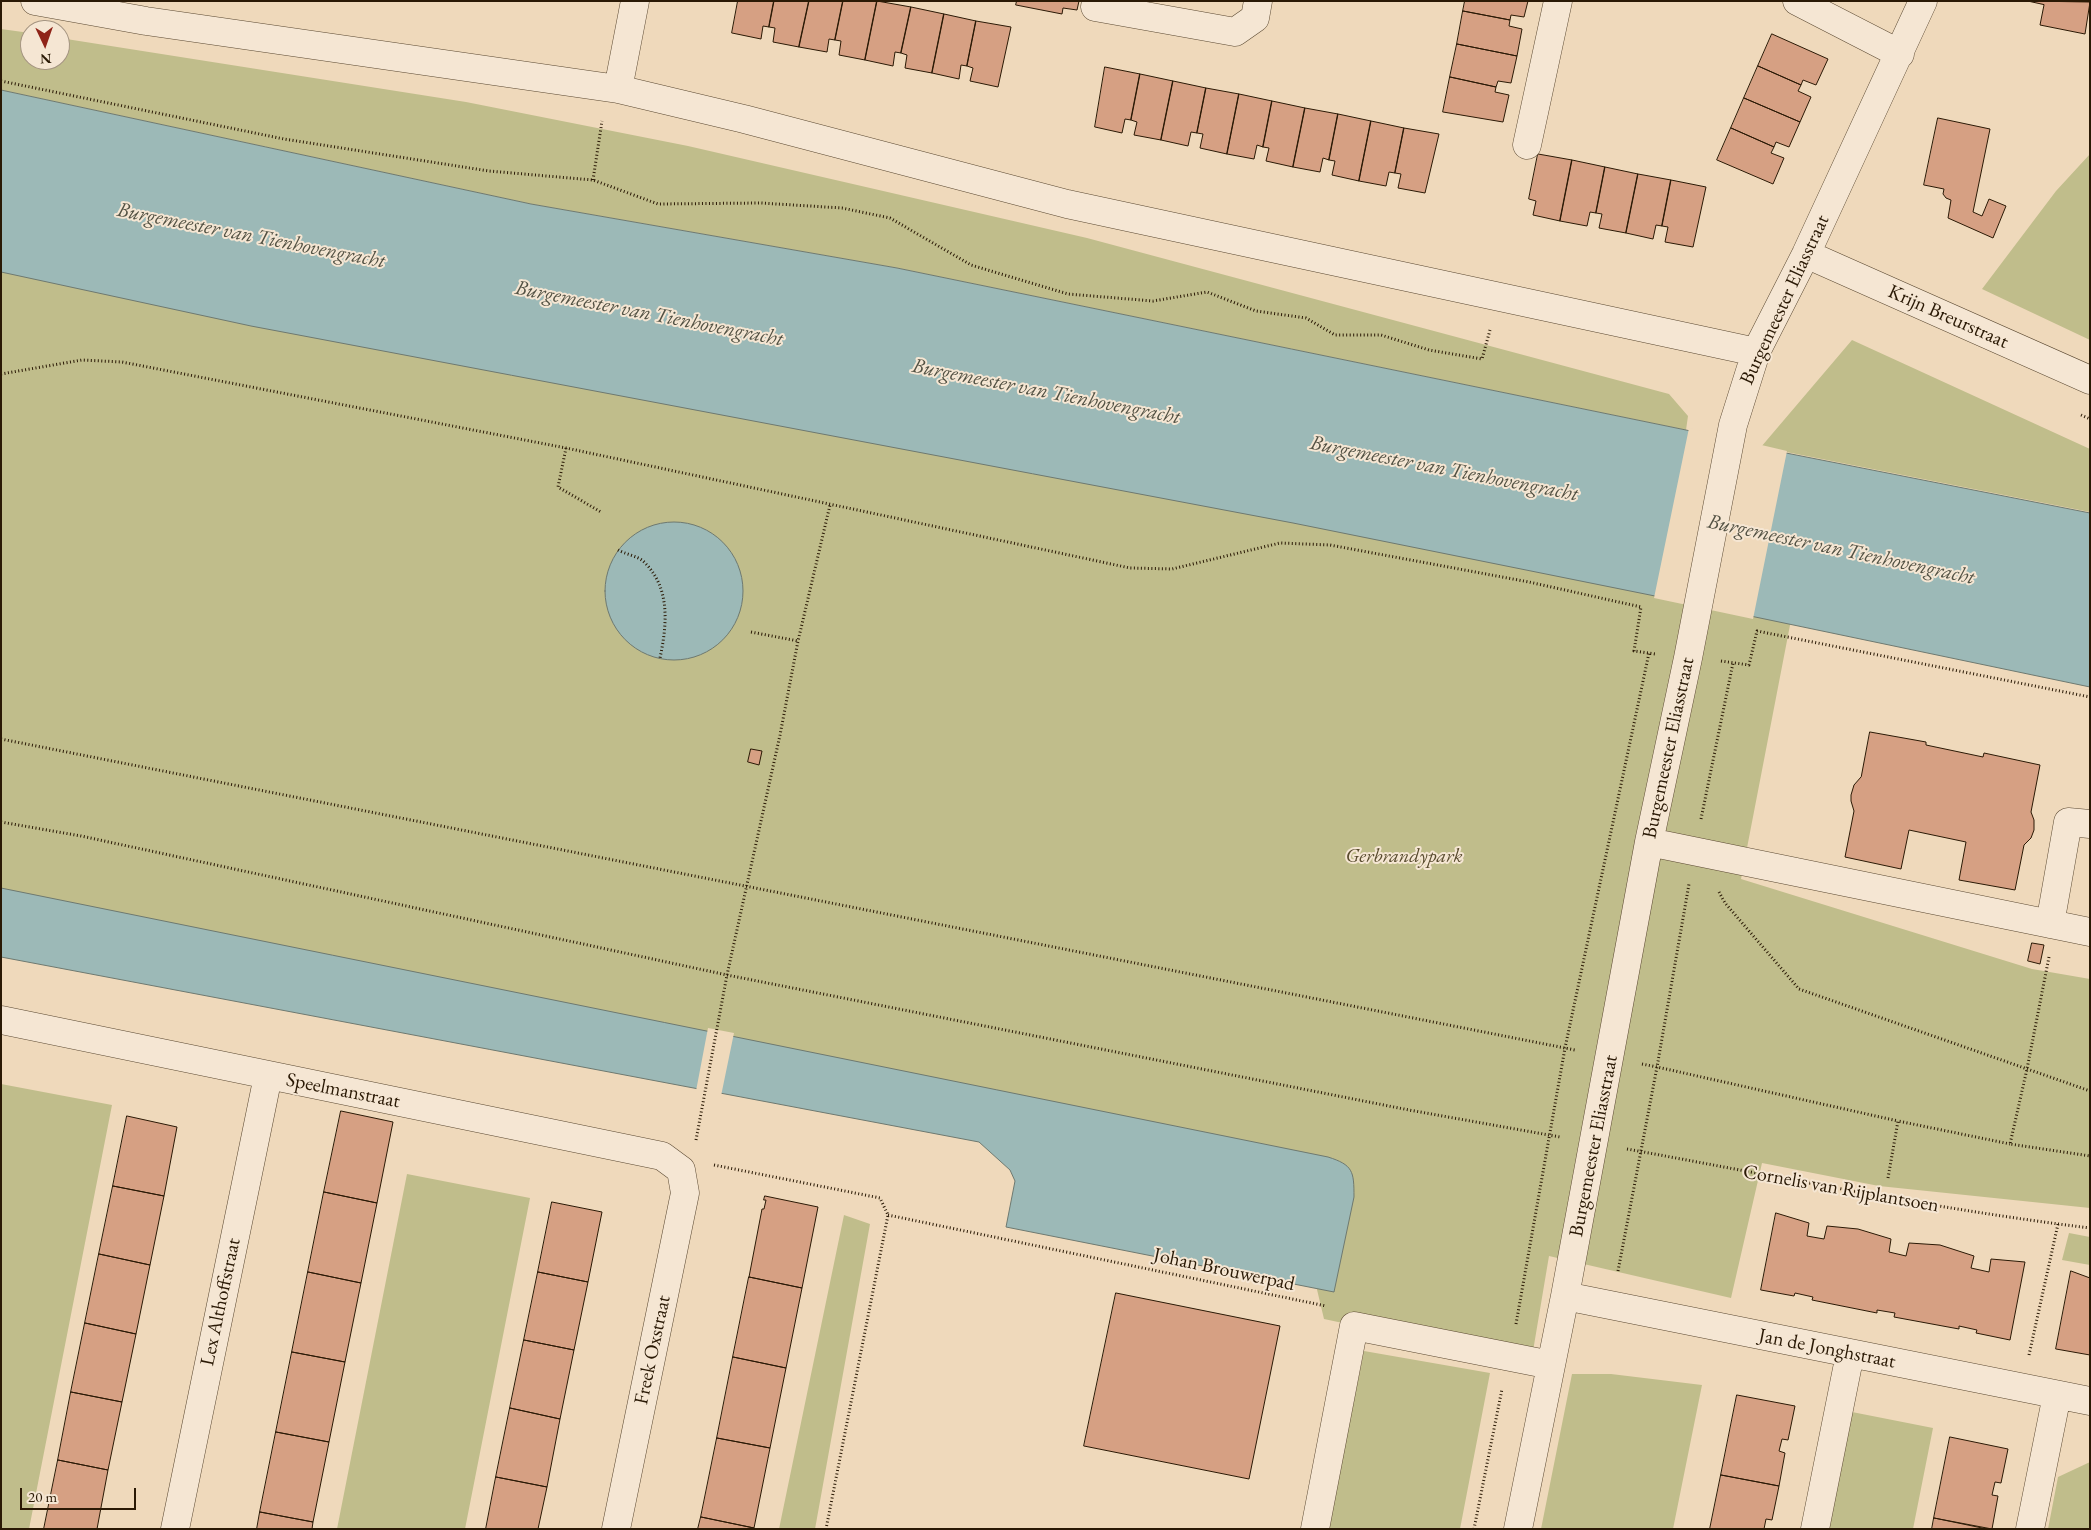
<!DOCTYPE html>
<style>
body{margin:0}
#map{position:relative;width:2091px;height:1530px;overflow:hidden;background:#efd9bb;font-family:"EB Garamond",serif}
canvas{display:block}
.frame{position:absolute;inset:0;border:2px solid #2a1905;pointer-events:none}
.north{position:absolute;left:20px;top:20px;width:50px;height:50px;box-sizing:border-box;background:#f5e6d3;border:1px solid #a49481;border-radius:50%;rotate:177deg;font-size:14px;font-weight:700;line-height:20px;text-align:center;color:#2a1905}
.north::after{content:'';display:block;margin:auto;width:18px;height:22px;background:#8f2418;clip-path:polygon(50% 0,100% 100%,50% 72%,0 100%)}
.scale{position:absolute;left:20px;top:1488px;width:116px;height:22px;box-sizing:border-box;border:2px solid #2a1905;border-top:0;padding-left:6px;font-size:15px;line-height:18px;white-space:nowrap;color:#2a1905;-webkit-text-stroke:4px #f5e6d3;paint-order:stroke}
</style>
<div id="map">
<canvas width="2091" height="1530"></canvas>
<div class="frame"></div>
<div class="north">N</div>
<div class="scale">20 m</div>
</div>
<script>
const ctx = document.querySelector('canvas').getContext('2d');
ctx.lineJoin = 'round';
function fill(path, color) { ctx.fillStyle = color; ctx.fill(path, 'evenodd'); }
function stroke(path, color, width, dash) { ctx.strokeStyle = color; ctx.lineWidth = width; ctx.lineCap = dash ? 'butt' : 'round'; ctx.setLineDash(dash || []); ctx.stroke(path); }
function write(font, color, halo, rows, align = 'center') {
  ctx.font = font + ' "EB Garamond",serif'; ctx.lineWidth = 4; ctx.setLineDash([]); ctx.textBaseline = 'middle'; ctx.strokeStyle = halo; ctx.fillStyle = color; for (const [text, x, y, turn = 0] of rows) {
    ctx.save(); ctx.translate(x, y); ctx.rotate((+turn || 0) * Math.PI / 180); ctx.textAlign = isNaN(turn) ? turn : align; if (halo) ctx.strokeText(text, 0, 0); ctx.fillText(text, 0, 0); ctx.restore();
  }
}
const green = new Path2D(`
 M1,29l29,4v27h30v-22l406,64 222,44 399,92 582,156 19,22 -2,14 -789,-162 -366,-64 -530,-114z
 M2090,154v186l-108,-51 74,-98z
 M1,238l1795,356 -55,285 291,90 58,10v229l-211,-22 -117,-23 -31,135 -182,-42 -18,107 -207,-44 -35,-147 -1288,-266z
 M1852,340l238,109v63l-329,-65z
 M1,1084l111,21 -83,424h-28z
 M407,1174l123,24 -65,331h-128z
 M844,1215l26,9 -55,305h-36z
 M2069,1233l21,4v28l-28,-5z
 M1364,1351l126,22 -30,156h-132z
 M1572,1374h39l91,11 -29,144h-132z
 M1852,1412l81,16 -20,101h-84z
 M2090,1462v67h-42l10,-52z`);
const water = new Path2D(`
 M1,90l530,114 366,64 789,162 100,23 304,60v174l-440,-92 -357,-72 -1042,-197 -250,-54z
 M605 591a69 69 0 1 1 138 0a69 69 0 1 1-138 0Z
 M1,888l1327,269c25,8 26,14 26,40l-20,95 -328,-65 9,-46 -5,-11 -31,-28 -978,-185z`);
const pier = new Path2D(`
 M1689,428l98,23 -34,168 -99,-21z
 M708,1028l26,5 -13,63 -25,-5z`);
const building = new Path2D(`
 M738,1h36l-5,26 -6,-1 -2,13 -29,-6z
 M774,1h35l-10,46 -26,-5 2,-14 -6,-1z
 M809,1h34l-8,39 -6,-1 -2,13 -28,-5z
 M843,1h34l-12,59 -26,-5 2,-14 -6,-1z
 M877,1l34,6 -10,46 -6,-1 -2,14 -28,-6z
 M1017,1h62l-2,9 -14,-2 -1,6 -46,-9z
 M1465,1h63l-4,16 -13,-2 -1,5 -47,-9z
 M2028,1l62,1 -5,32 -45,-9 4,-20z
 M911,7l33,7 -12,59 -27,-5 2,-13 -6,-2z
 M1463,11l47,9 -1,6 13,3 -5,27 -60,-12z
 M944,14l32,7 -9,45 -6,-1 -2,14 -27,-6z
 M976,21l35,6 -13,60 -28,-6 3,-13 -6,-2z
 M1772,34l56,25 -12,26 -13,-5 -2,5 -43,-19z
 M1457,44l60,12 -6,27 -13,-2 -2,6 -46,-10z
 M1758,66l43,19 -3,6 13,6 -11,25 -56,-24z
 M1105,67l35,7 -9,46 -6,-1 -3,14 -27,-6z
 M1140,74l33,7 -12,59 -27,-5 3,-13 -6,-2z
 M1450,77l46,10 -1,5 14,3 -6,27 -60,-10z
 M1173,81l33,7 -9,45 -6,-1 -3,14 -27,-6z
 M1206,88l33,6 -12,60 -27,-6 3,-14 -6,-1z
 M1239,94l33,7 -9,46 -6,-2 -3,14 -27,-5z
 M1744,98l56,24 -11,25 -13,-5 -2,5 -43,-19z
 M1272,101l33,7 -12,59 -27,-6 3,-13 -6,-1z
 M1305,108l33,6 -9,46 -6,-2 -3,14 -27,-5z
 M1338,114l33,7 -12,60 -27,-6 3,-14 -6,-1z
 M1938,118l52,11 -17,83 9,4 7,-17 17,7 -13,32 -45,-20 3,-18 -5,-2 -3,-4 1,-5 -20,-4z
 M1371,121l33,7 -9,45 -6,-1 -3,14 -27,-5z
 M1404,128l35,6 -14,59 -27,-5 3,-14 -6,-1z
 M1731,128l43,19 -3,6 13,5 -11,26 -56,-24z
 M1538,154l34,6 -12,61 -27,-6 3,-14 -7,-2z
 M1572,160l33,7 -9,46 -6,-1 -3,14 -27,-5z
 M1605,167l33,7 -12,59 -27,-5 3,-14 -6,-1z
 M1638,174l33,6 -9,46 -6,-1 -3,14 -27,-6z
 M1671,180l35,7 -13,60 -28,-5 3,-15 -6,-1z
 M1870,732l56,10v3l57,12 1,-4 56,12 -9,47 3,8v10l-3,8 -7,7 -9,45 -56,-10 7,-38 -57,-12 -8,39 -56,-12 9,-46 -3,-10v-6l3,-10 7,-8z
 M751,749l11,2 -3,14 -11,-3z
 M2032,943l12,2 -4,19 -12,-3z
 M341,1111l52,11 -16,81 -53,-11z
 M127,1116l50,11 -13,69 -51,-10z
 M113,1186l51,10 -14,69 -51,-11z
 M324,1192l53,11 -16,80 -53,-11z
 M765,1196l53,11 -16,81 -53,-11 13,-68h2l2,-9h-2z
 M552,1202l50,10 -14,70 -50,-10z
 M1776,1213l33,10 -2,13 17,3 3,-13 31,3 33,10 -2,13 17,4 3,-13 31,2 34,11 -3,12 18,4 2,-13 34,3 -15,78 -34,-7 1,-3 -18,-4v3l-65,-12 1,-4 -18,-3v3l-65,-13 1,-3 -18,-4 -1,3 -33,-6z
 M99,1254l51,11 -14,69 -51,-11z
 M2071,1271l19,7v77l-34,-6z
 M308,1272l53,11 -16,79 -53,-10z
 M538,1272l50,10 -14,68 -50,-10z
 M749,1277l53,11 -16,80 -53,-11z
 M1116,1293l164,33 -31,153 -165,-33z
 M85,1323l51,11 -14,68 -51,-10z
 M524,1340l50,10 -14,69 -50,-11z
 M292,1352l53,10 -16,80 -53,-10z
 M733,1357l53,11 -16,80 -53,-10z
 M71,1392l51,10 -14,68 -50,-10z
 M1737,1395l58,11 -7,34 -6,-1 -3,12 6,2 -6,33 -58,-11z
 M510,1408l50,11 -13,68 -51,-10z
 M276,1432l53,10 -16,80 -53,-10z
 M1950,1437l58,12 -7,34 -6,-1 -3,13 6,1 -6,33 -58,-11z
 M717,1438l53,10 -16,80 -53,-11z
 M58,1460l50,10 -11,59h-53z
 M1721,1475l58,11 -7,34 -6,-1 -2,10h-54z
 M496,1477l51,10 -9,42h-52z
 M260,1512l53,10 -1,7h-55z
 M701,1517l53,11v1h-56z
 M1934,1518l53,11h-55z`);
const path = new Path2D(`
 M1,81l283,58 205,32 104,9 65,24 103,-1 81,5 48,10 81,47 97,29 85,7 54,-9 49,19 50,7 29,17h46l48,15 53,9 8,-29
 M593,180l9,-59
 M1,374l81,-14 40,2 444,86 564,120 42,1 108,-26 50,2 199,37 112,25 -7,44 21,3
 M2081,415l9,4
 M566,448l-8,39 43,25
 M618,550c7,4 19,6 25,11 28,26 24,64 17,97
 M751,632l47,9
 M1721,661l28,4 8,-34 333,66
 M1,739l1574,311
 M1701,819l32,-156
 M1,822l80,14 646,139 682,135 151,27
 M1719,892l6,11 74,86 291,102
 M2049,957l-22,112 -17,75 80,12
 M1642,1064l15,3 32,-183
 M696,1140l31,-165 53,-240 18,-94 32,-136
 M1627,1149c154,28 307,60 463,79
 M714,1165l166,33 8,17 -62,314
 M1888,1178l10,-57 112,23
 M888,1215l438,91
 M1618,1271l39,-204 241,54
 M1516,1324l49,-276 84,-395
 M2029,1355l29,-131
 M1474,1529l28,-140`);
const minor = new Path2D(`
 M35,1l111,20 472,68 126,30 323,85 689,148
 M1096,1l-1,6 140,25 20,-14 3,-17
 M1797,1l103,53
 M618,89l17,-88
 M1527,145l31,-144
 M1806,254l284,126
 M1649,842l441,90
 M2050,924l18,-102 22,2
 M1,1020l661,136 19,14 4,23 -69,336
 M1565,1296l525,105
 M175,1529l93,-453
 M1315,1529l39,-203 197,39
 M1518,1529l47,-233 84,-454 39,-184 45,-233 23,-73 50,-98 117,-253
 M1815,1529l35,-175
 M2030,1529l27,-134`);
const streetNames = [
 ["Burgemeester Eliasstraat",1785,300,-65],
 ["Krijn Breurstraat",1948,317,24],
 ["Burgemeester Eliasstraat",1669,748,-78],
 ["Speelmanstraat",343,1091,11],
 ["Burgemeester Eliasstraat",1594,1146,-79],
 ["Cornelis van Rijplantsoen",1841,1189,10],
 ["Johan Brouwerpad",1224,1270,12],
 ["Lex Althoffstraat",221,1302,-78],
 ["Jan de Jonghstraat",1827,1349,11],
 ["Freek Oxstraat",653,1350,-78]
];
const parkNames = [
 ["Gerbrandypark",1404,857]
];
const waterNames = [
 ["Burgemeester van Tienhovengracht",251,236,11],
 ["Burgemeester van Tienhovengracht",649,314,11],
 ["Burgemeester van Tienhovengracht",1046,392,11],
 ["Burgemeester van Tienhovengracht",1444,469,11],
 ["Burgemeester van Tienhovengracht",1841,550,12]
];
fill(green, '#c0bd8b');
fill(water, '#9cb9b7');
stroke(water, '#6e7970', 1);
fill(pier, '#efd9bb');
fill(building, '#d6a083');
stroke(building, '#2a1905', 1);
stroke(minor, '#5b4932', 29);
stroke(path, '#2a1905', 3, [1, 2.5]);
stroke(minor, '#f5e6d3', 28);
write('20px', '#2a1905', '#f5e6d3', streetNames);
write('italic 20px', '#574a2d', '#f5e6d3', parkNames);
write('italic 21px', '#525143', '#f5e6d3', waterNames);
</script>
